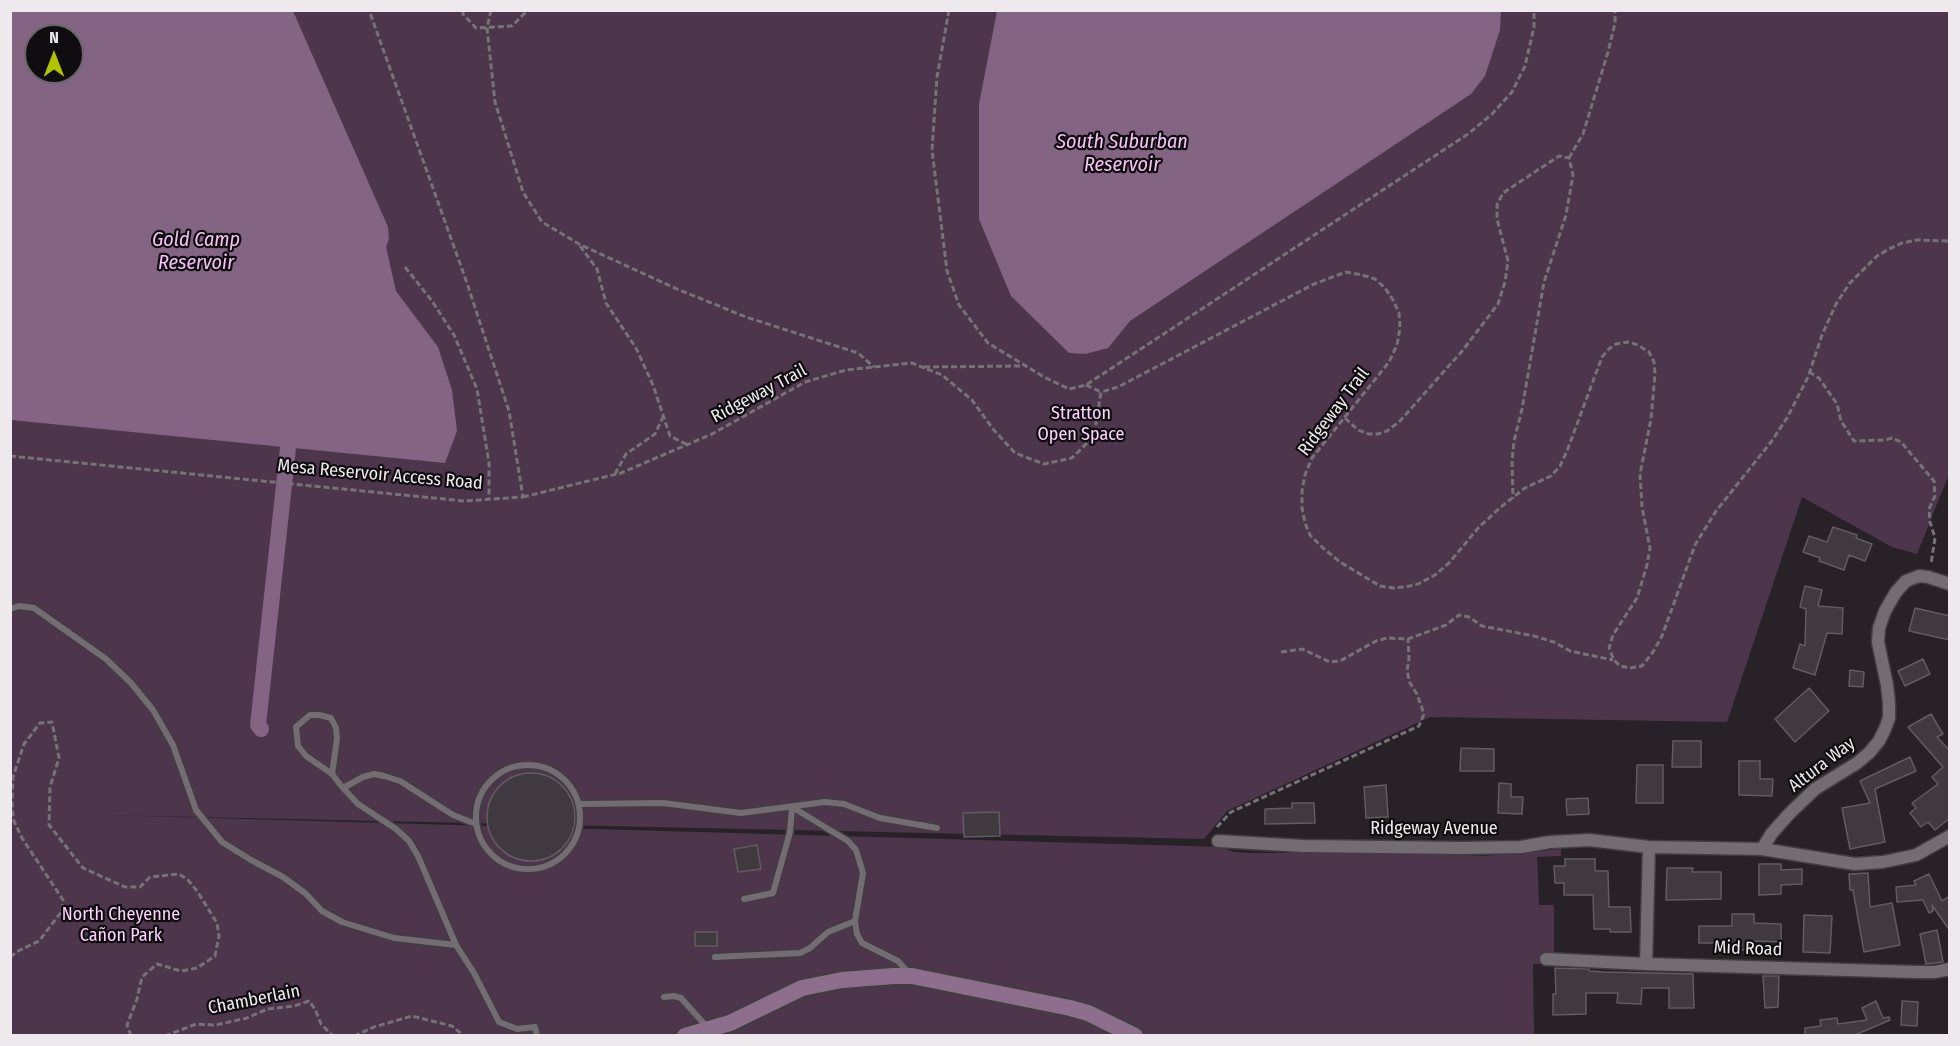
<!DOCTYPE html>
<meta charset="utf-8">
<style>
body{margin:0}
#map{position:relative;width:1960px;height:1046px;overflow:hidden;background:#282228;font-family:"Fira Sans Condensed",sans-serif}
canvas{display:block}
.frame{position:absolute;inset:0;border:12px solid #ede9ed;pointer-events:none}
.north{position:absolute;left:24px;top:24px;width:60px;height:60px;box-sizing:border-box;background:#0f0d0f;border:2px solid #686568;border-radius:50%;rotate:0deg;font-size:16px;font-weight:700;line-height:24px;text-align:center;color:#ede9ed}
.north::after{content:'';display:block;margin:auto;width:21px;height:27px;background:#b0c500;clip-path:polygon(50% 0,100% 100%,50% 72%,0 100%)}
</style>
<div id="map">
<canvas width="1960" height="1046"></canvas>
<div class="frame"></div>
<div class="north">N</div>
</div>
<script>
const c = document.querySelector('canvas').getContext('2d');
c.lineJoin = 'round';
function fill(path, color) { c.fillStyle = color; c.fill(path, 'evenodd'); }
const toPath = rows => new Path2D(rows.map(r => 'M' + r).join(''));
function strokePath(path, color, width, dash) { c.strokeStyle = color; c.lineWidth = width; c.lineCap = dash ? 'butt' : 'round'; c.setLineDash(dash || []); c.stroke(path); }
function write(font, color, halo, rows, align = 'center') {
  c.font = font + ' "Fira Sans Condensed",sans-serif'; c.lineWidth = 4.5; c.setLineDash([]); c.textBaseline = 'middle'; c.strokeStyle = halo; c.fillStyle = color; for (const [text, x, y, turn = 0] of rows) {
    c.save(); c.translate(x, y); c.rotate((+turn || 0) * Math.PI / 180); c.textAlign = isNaN(turn) ? turn : align; if (halo) c.strokeText(text, 0, 0); c.fillText(text, 0, 0); c.restore();
  }
}
const green = toPath([
 [11,11,1949,11,1949,474,1917,554,1892,547,1802,497,1727,722,1430,717,1227,811,1204,839,106,815,1221,847,1233,852,1250,853,1426,853,1484,856,1561,849,1561,856,1537,857,1539,905,1554,905,1554,964,1533,964,1534,1035,11,1035],
 [36,36,72,36,72,72,36,72]
]);
const water = toPath([
 [10,11,293,11,388,227,389,239,386,247,396,291,438,347,452,390,457,431,445,463,11,420],
 [36,36,72,36,72,72,36,72],
 [997,11,1501,10,1501,11,1500,30,1485,76,1471,94,1130,321,1108,348,1085,354,1069,353,1011,296,979,219,979,104]
]);
const canal = toPath([
 [261,729,258,725,288,448]
]);
const building = toPath([
 [1833,527,1857,535,1856,538,1872,544,1865,561,1849,555,1844,570,1819,561,1820,558,1803,552,1809,536,1827,542,1833,527],
 [1805,586,1822,590,1818,606,1843,608,1842,634,1827,633,1815,675,1793,668,1800,644,1805,646,1806,609,1800,607,1805,586],
 [1915,608,1950,616,1950,640,1909,631,1915,608],
 [1923,659,1930,674,1905,686,1898,671,1923,659],
 [1850,670,1864,672,1863,687,1849,686,1850,670],
 [1809,688,1829,711,1795,742,1775,719,1809,688],
 [1931,714,1943,734,1937,737,1950,751,1950,818,1935,830,1928,822,1921,827,1910,813,1916,808,1912,803,1938,784,1932,777,1943,767,1908,727,1931,714],
 [1673,741,1701,741,1701,767,1672,767,1673,741],
 [1461,748,1494,749,1494,771,1460,771,1461,748],
 [1910,757,1916,771,1875,789,1885,842,1850,849,1842,808,1870,803,1860,781,1910,757],
 [1739,761,1760,761,1760,779,1773,779,1772,796,1739,795,1739,761],
 [1637,765,1663,765,1663,803,1636,803,1637,765],
 '487 817a44 44 0 1 1 88 0a44 44 0 1 1-88 0Z',
 [1499,783,1511,784,1511,797,1523,797,1522,814,1498,813,1499,783],
 [1386,785,1388,817,1366,818,1364,787,1386,785],
 [1588,798,1589,814,1567,815,1566,799,1588,798],
 [1292,803,1314,803,1315,823,1265,824,1265,809,1292,808,1292,803],
 [999,812,1000,836,964,837,963,813,999,812],
 [757,845,761,869,738,872,734,849,757,845],
 [1565,859,1595,859,1595,871,1608,871,1609,907,1630,907,1631,932,1610,932,1610,929,1594,929,1593,895,1564,895,1564,883,1555,883,1554,866,1565,866,1565,859],
 [1759,864,1781,864,1781,870,1802,869,1802,884,1781,885,1781,894,1759,895,1759,864],
 [1667,868,1693,868,1692,872,1721,872,1721,899,1666,900,1667,868],
 [1868,873,1870,907,1892,903,1900,945,1864,952,1853,890,1850,890,1849,874,1868,873],
 [1929,874,1942,901,1950,896,1950,931,1932,905,1933,911,1929,913,1923,900,1897,902,1896,887,1916,885,1914,881,1929,874],
 [1732,914,1754,914,1754,923,1781,924,1781,942,1754,941,1754,950,1732,950,1732,943,1699,943,1699,926,1732,926,1732,914],
 [1804,915,1832,916,1830,953,1803,952,1804,915],
 [1937,930,1943,962,1926,964,1920,934,1937,930],
 [695,932,717,932,717,946,695,946,695,932],
 [1555,968,1589,969,1589,971,1604,972,1693,974,1694,1008,1669,1008,1669,988,1642,988,1641,1004,1617,1003,1618,993,1586,993,1586,1014,1553,1015,1553,994,1556,994,1555,968],
 [1763,976,1779,976,1778,1007,1765,1008,1763,976],
 [1876,1001,1883,1018,1889,1017,1890,1020,1855,1035,1805,1035,1805,1028,1821,1026,1820,1020,1837,1018,1838,1024,1867,1020,1862,1008,1876,1001],
 [1902,1001,1918,1002,1917,1026,1901,1025,1902,1001]
]);
const path = toPath([
 [463,10,463,14,476,28,512,26,528,10],
 [491,10,487,28,495,102,523,192,542,222,579,244,677,289,746,317,858,353,874,367],
 [949,10,937,77,932,150,947,271,959,305,988,343,1044,377,1069,389,1086,385,1468,134,1492,114,1512,92,1525,66,1534,27,1534,10],
 [1569,158,1583,134,1608,52,1615,23,1615,10],
 [580,246,597,269,606,303,636,348,653,385,670,436,688,445],
 [405,267,432,301,454,335,477,389,489,463,489,500],
 [924,367,1023,366],
 [1809,372,1819,378,1837,404,1841,421,1854,441,1885,440,1892,438,1901,442,1934,481,1935,496,1929,509,1930,522,1935,538,1931,564],
 [1086,385,1101,392],
 [1345,418,1358,430,1369,434,1378,434,1387,431,1400,421,1463,350,1498,304,1505,282,1508,261,1497,219,1497,205,1503,193,1559,156,1569,158,1573,175,1566,215,1544,282,1522,409,1514,441,1512,461,1513,498],
 [10,456,464,501,523,497,509,411,467,283,369,10],
 [615,474,626,454,655,434,663,417],
 [523,497,621,473,712,434,805,382,846,370,912,363,942,375,972,400,993,429,1015,453,1044,464,1072,458,1094,436,1101,392,1118,387,1314,284,1346,272,1362,275,1375,279,1385,288,1393,300,1399,313,1400,328,1397,345,1389,362,1312,458,1305,475,1302,491,1302,508,1305,523,1310,535,1323,548,1340,562,1380,586,1393,588,1405,587,1418,584,1435,575,1449,563,1479,527,1502,506,1525,488,1551,476,1560,466,1567,451,1602,357,1609,349,1616,344,1628,342,1638,345,1649,352,1654,362,1655,374,1651,419,1640,474,1642,507,1650,548,1647,565,1637,598,1613,635,1609,648,1614,660,1620,666,1630,668,1642,666,1653,652,1662,636,1695,545,1716,511,1771,442,1787,418,1808,377,1822,335,1836,304,1849,284,1877,256,1889,249,1902,243,1917,240,1950,241],
 [1281,652,1302,649,1330,662,1340,661,1376,641,1387,638,1408,639,1446,625,1459,615,1469,617,1482,626,1534,636,1554,642,1570,651,1613,660],
 [1217,827,1231,812,1419,726,1424,714,1417,694,1410,683,1407,671,1409,658,1408,639],
 [10,957,20,950,39,941,62,911,63,900,22,838,13,819,12,801,13,777,24,744,40,723,52,722,59,758,50,787,49,825,83,868,125,887,140,887,150,877,179,874,188,880,197,891,217,923,219,936,215,956,197,968,181,971,157,964,142,977,137,999,127,1025,131,1036],
 [165,1036,196,1024,216,1025,247,1018,267,1009,294,1006,309,1001,315,1009,321,1024,333,1036],
 [354,1036,374,1027,412,1016,452,1026,464,1036]
]);
const lane = toPath([
 [10,609,19,606,34,608,106,659,131,683,153,710,173,745,196,810,222,842,251,860,283,877,305,893,322,911,342,922,394,938,456,945],
 '476 817a52 52 0 1 1 104 0a52 52 0 1 1-104 0Z',
 [332,774,306,756,298,746,296,727,310,715,319,715,331,718,336,728,337,739,332,774,343,788],
 [579,804,663,803,741,813,825,802,844,804,880,818,937,828],
 [476,824,453,815,400,781,384,776,374,774,363,777,343,788,358,804,396,829,409,841,418,856,456,945,474,973,499,1022,517,1029,535,1027,537,1036],
 [744,899,773,893,790,832,792,807,848,841,856,850,863,873,855,921,857,934,862,943,898,961,908,972],
 [715,957,800,953,810,948,828,932,855,921],
 [664,997,674,996,681,998,707,1027]
]);
const street = toPath([
 [1218,841,1303,846,1462,848,1521,847,1550,842,1589,840,1649,847,1762,849,1855,864,1883,862,1916,855,1950,836],
 [1762,849,1772,833,1789,814,1815,789,1857,763,1869,753,1879,741,1885,729,1889,718,1889,703,1887,685,1878,642,1879,628,1885,611,1896,592,1906,581,1919,576,1928,577,1950,584],
 [1546,959,1646,964,1916,972,1935,972,1950,969],
 [1646,964,1649,847]
]);
const secondary = toPath([
 [685,1036,730,1023,802,988,842,980,894,976,912,976,1070,1008,1088,1013,1135,1036]
]);
const streetNames = [
 ["Ridgeway Trail",759,394,-28],
 ["Ridgeway Trail",1334,412,-53],
 ["Mesa Reservoir Access Road",380,475,5],
 ["Altura Way",1822,765,-37],
 ["Ridgeway Avenue",1434,829],
 ["Mid Road",1748,949,2],
 ["Chamberlain",254,1000,-11]
];
const parkNames = [
 ["Stratton",1081,414],
 ["Open Space",1081,435],
 ["North Cheyenne",121,915],
 ["Cañon Park",121,936]
];
const waterNames = [
 ["South Suburban",1122,142],
 ["Reservoir",1122,165],
 ["Gold Camp",196,240],
 ["Reservoir",196,263]
];
fill(green, '#4d364c');
fill(water, '#836482');
strokePath(canal, '#836482', 16);
fill(building, '#40393f');
strokePath(building, '#625b62', 1.5);
strokePath(lane, '#413d41', 9);
strokePath(street, '#413d41', 15);
strokePath(secondary, '#413d41', 20);
strokePath(path, '#777277', 3, [6, 3]);
strokePath(lane, '#736d73', 6);
strokePath(street, '#736d73', 12);
strokePath(secondary, '#8d6e8d', 16);
write('18px', '#ede9ed', '#0f0d0f', streetNames);
write('18px', '#fdd3fc', '#0f0d0f', parkNames);
write('italic 20px', '#f6c2f5', '#0f0d0f', waterNames);
</script>
